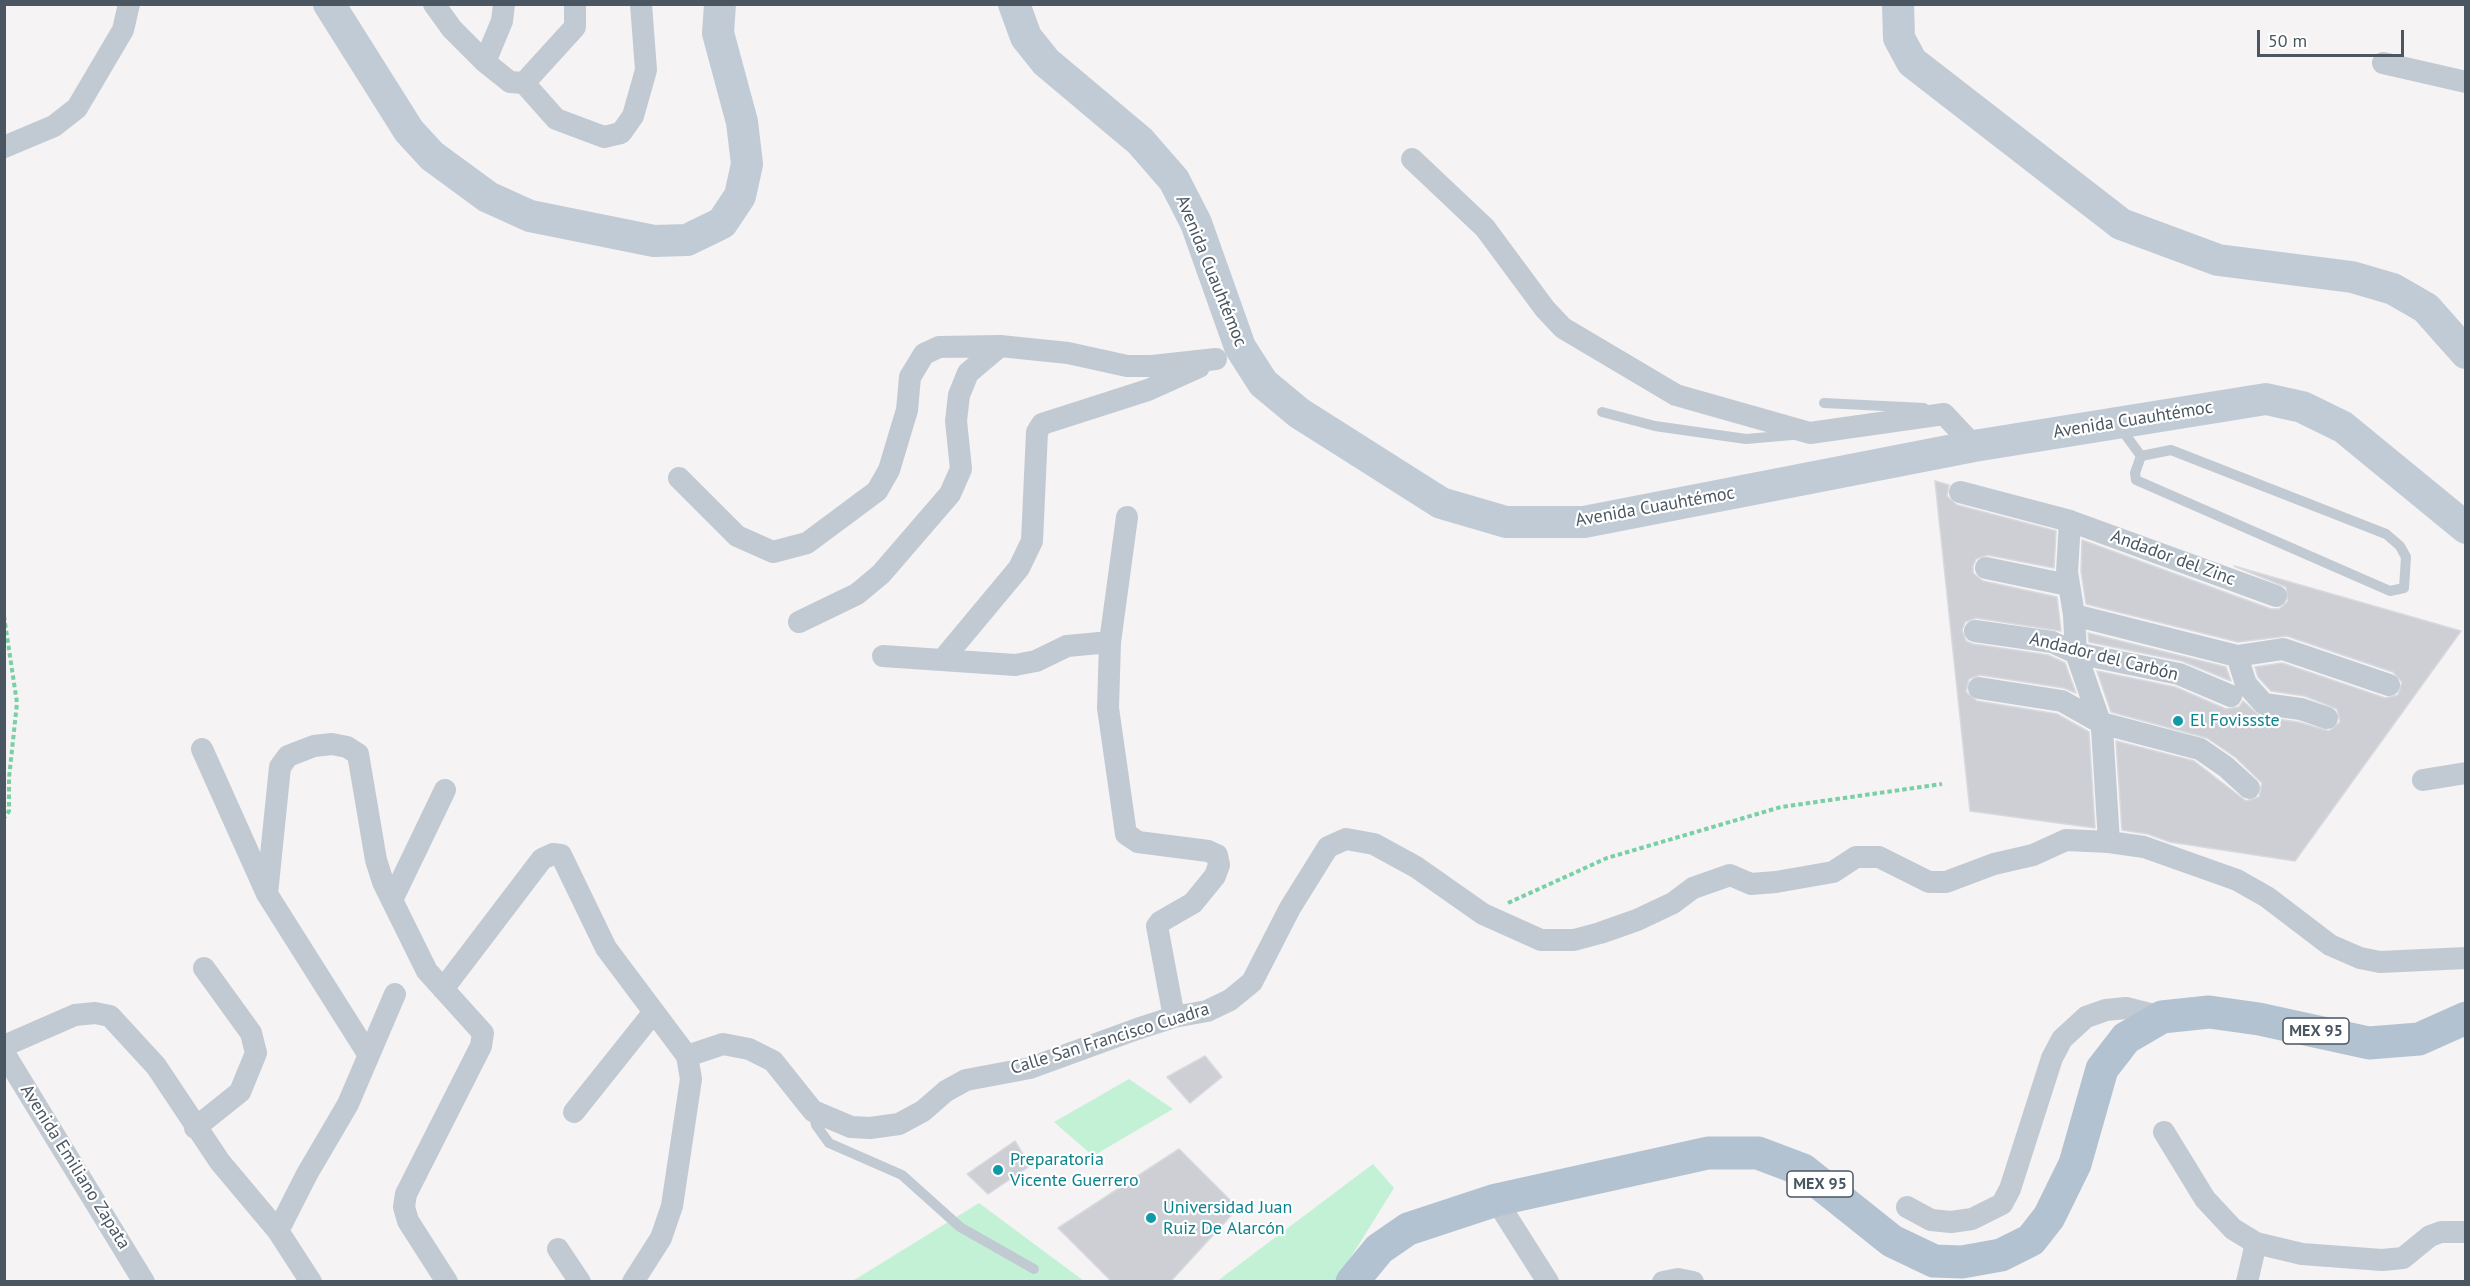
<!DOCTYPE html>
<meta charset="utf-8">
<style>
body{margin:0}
#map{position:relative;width:2470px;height:1286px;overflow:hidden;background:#f5f3f3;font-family:"PT Sans",sans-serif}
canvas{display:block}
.frame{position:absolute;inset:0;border:6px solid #4a5661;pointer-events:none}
.scale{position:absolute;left:2257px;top:30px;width:147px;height:27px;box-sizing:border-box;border:3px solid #4a5661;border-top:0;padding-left:8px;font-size:18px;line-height:21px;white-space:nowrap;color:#4a5661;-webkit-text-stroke:4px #fff;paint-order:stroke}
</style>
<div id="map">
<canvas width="2470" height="1286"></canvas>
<div class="frame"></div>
<div class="scale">50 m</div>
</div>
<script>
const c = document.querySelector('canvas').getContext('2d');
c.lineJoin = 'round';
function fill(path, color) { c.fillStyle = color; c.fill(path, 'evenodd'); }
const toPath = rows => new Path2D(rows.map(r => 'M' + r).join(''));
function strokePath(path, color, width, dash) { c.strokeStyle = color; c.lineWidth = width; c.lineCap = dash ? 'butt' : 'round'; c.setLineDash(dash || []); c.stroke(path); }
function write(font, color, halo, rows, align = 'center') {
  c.font = font + ' "PT Sans",sans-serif'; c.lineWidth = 4.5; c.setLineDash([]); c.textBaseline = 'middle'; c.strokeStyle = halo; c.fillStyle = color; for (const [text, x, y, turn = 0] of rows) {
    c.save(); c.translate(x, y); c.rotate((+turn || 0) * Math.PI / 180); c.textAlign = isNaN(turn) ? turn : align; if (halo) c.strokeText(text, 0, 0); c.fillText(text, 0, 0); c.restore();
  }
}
const green = toPath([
 [1129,1079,1173,1109,1093,1156,1054,1122],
 [1373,1164,1394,1188,1336,1281,1216,1282],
 [979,1203,1084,1281,851,1282]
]);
const building = toPath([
 [1935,481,1949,485,1947,496,1957,505,2056,531,2054,568,1988,555,1976,559,1973,566,1973,573,1983,581,2057,597,2061,631,1976,618,1965,622,1962,630,1966,641,1973,644,2048,655,2065,663,2076,693,2064,688,1980,675,1969,679,1966,692,1977,701,2057,714,2089,732,2095,828,1970,811,1935,481],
 [2082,540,2271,609,2279,609,2288,601,2286,587,2234,566,2461,631,2295,861,2170,842,2148,834,2122,830,2116,741,2194,761,2246,801,2259,797,2262,783,2235,757,2207,738,2111,712,2097,671,2175,687,2226,709,2239,707,2243,701,2261,717,2298,722,2329,731,2340,722,2337,709,2305,696,2271,691,2258,677,2255,667,2282,663,2385,698,2398,695,2402,682,2393,672,2287,636,2238,642,2086,604,2081,571,2082,540],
 [2088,633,2226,667,2231,681,2182,661,2089,642,2088,633],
 [1205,1056,1222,1077,1190,1103,1167,1077,1205,1056],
 [1015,1141,1030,1166,988,1194,967,1174,1015,1141],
 [1179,1149,1238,1208,1171,1281,1111,1281,1058,1228,1179,1149]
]);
const path = toPath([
 [4,616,17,703,9,778,9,811,4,818],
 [1508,903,1607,858,1781,807,1942,784]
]);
const lane = toPath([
 [1824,403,1924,408],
 [1602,412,1655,426,1746,439,1792,435],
 [2119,426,2141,456],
 [2171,450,2386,534,2400,546,2406,557,2404,588,2390,591,2136,480,2135,473,2141,456,2171,450],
 [813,1111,816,1125,829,1143,902,1175,960,1227,1034,1269]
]);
const street = toPath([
 [434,4,452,29,485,62,510,82,524,83],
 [485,62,502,21,504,4],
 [2383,63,2466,82],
 [524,83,556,119,604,137,621,133,633,116,646,70,641,4],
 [524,83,575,27,575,4],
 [4,147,54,126,77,108,123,30,129,4],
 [1412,159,1485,228,1545,309,1563,328,1676,395,1810,433,1944,414,1974,446],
 [679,478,737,536,773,552,807,543,877,491,889,470,907,410,910,377,924,354,939,347,1000,346,1068,353,1127,366,1152,366,1216,359],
 [1960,492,2070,521,2276,596],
 [1127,517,1110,642,1108,708,1126,834,1138,842,1208,851,1217,855,1219,865,1215,876,1193,903,1160,922,1157,926,1174,1017],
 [2070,521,2067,572,2074,615,2076,653,2102,728,2109,842],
 [1986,568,2068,585],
 [2074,615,2237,656,2283,649,2389,685],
 [799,622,857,594,881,574,950,494,961,469,956,421,959,395,968,373,1000,346],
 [1975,631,2052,642,2076,653,2179,674,2231,696],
 [883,656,1015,665,1036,661,1067,646,1110,642],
 [2237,656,2246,684,2264,704,2301,709,2327,718],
 [944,658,1019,568,1032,541,1037,432,1042,424,1148,390,1199,367],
 [1979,688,2062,701,2101,723,2200,749,2226,767,2249,788],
 [202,749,267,894,368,1054],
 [2423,780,2466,773],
 [267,894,280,767,288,756,314,746,332,744,347,747,358,754,376,860,383,882,427,971,483,1033,481,1046,406,1194,404,1207,408,1221,447,1282],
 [393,898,445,790],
 [443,989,542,859,553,854,561,855,606,948,687,1056],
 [4,1046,75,1015,95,1013,110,1016,156,1066,220,1162,278,1231,311,1282],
 [4,1053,144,1282],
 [574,1112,653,1013],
 [195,1128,240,1092,256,1053,251,1033,204,968],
 [2164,1132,2205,1199,2233,1229,2256,1243,2302,1254,2382,1260,2403,1258,2430,1236,2441,1232,2466,1232],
 [1496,1200,1548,1282],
 [1907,1207,1931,1220,1951,1222,1972,1219,2002,1204,2010,1189,2052,1058,2062,1039,2086,1017,2106,1010,2126,1008,2162,1017],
 [278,1231,307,1174,348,1104,395,994],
 [558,1249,580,1282],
 [633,1282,661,1238,672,1206,691,1079,687,1056,723,1044,749,1049,773,1061,813,1111,851,1127,870,1128,899,1124,923,1111,946,1091,966,1080,1030,1068,1137,1029,1174,1017,1207,1011,1230,1000,1252,982,1290,908,1328,847,1346,839,1374,844,1416,867,1483,914,1541,940,1574,940,1600,933,1637,920,1673,903,1693,888,1730,875,1751,884,1776,882,1833,872,1856,857,1879,857,1929,882,1946,882,1994,864,2033,855,2066,840,2109,842,2144,847,2237,880,2267,897,2330,945,2360,958,2380,962,2466,958],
 [1663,1282,1678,1279,1693,1282],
 [2247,1282,2256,1243]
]);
const secondary = toPath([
 [329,4,409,131,432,156,488,197,530,216,654,241,687,240,722,223,740,196,747,164,742,122,718,33,720,4],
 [1014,4,1026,37,1046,62,1140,141,1174,180,1196,223,1240,347,1263,383,1299,413,1441,503,1506,522,1584,522,1974,446,2266,399,2302,407,2343,427,2466,528],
 [1898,4,1899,38,1912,62,2121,224,2218,260,2352,277,2393,289,2426,308,2466,353]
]);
const primary = toPath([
 [1352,1282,1379,1249,1408,1229,1496,1200,1708,1153,1758,1153,1803,1170,1892,1241,1934,1261,1962,1262,2001,1255,2031,1240,2049,1217,2075,1164,2102,1069,2126,1038,2162,1017,2209,1012,2259,1019,2369,1043,2419,1039,2466,1018]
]);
const markers = [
 [2178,721,6,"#0f9aa8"],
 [998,1170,6,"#0f9aa8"],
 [1151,1218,6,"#0f9aa8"]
];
const shields = [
 [2316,1031,66],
 [1820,1184,66]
];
const shieldNames = [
 ["MEX 95",2316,1031],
 ["MEX 95",1820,1184]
];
const streetNames = [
 ["Avenida Cuauhtémoc",1211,271,68],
 ["Avenida Cuauhtémoc",2133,420,-9],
 ["Avenida Cuauhtémoc",1655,507,-10],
 ["Andador del Zinc",2173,558,20],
 ["Andador del Carbón",2104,657,14],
 ["Calle San Francisco Cuadra",1110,1039,-17],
 ["Avenida Emiliano Zapata",75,1167,58]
];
const cultureNames = [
 ["El Fovissste",2190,721],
 ["Preparatoria",1010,1160],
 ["Vicente Guerrero",1010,1181],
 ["Universidad Juan",1163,1208],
 ["Ruiz De Alarcón",1163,1229]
];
fill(green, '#c3f1d5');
fill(building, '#cdcfd5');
strokePath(building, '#d7d9de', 1.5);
strokePath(path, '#7ad0a6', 4, [4.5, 3]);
strokePath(lane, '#c1cad2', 10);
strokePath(street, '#c1cad2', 22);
strokePath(secondary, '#c1cbd6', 32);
strokePath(primary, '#b3c2d1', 33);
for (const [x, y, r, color] of markers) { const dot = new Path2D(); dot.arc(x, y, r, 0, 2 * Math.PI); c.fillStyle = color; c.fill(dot); strokePath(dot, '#fff', 2); }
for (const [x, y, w] of shields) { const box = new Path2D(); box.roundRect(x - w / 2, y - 13, w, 26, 4.5); c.fillStyle = '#fff'; c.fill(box); strokePath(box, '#4a5661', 1.5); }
write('bold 16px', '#4a5661', null, shieldNames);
write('18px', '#4a5661', '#fff', streetNames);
write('18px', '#0d838f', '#fff', cultureNames, 'left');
</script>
